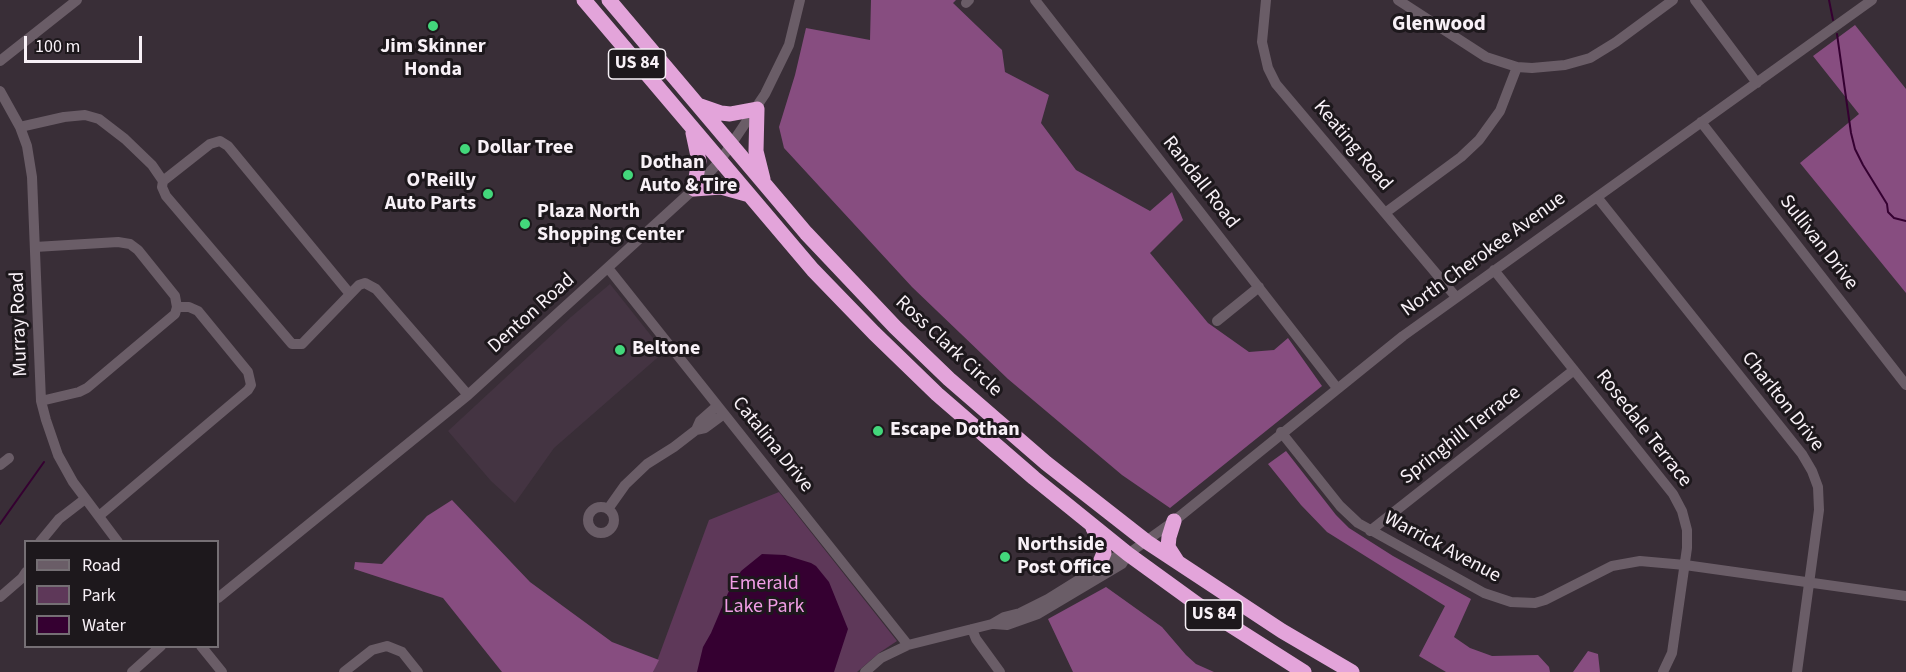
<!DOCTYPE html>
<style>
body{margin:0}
#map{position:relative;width:1906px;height:672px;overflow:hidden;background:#392e37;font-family:"Source Sans 3",sans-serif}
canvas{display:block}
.legend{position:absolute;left:24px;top:540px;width:195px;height:108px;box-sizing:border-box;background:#1d181c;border:2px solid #756f74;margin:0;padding:8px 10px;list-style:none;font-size:18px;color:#f8f1f7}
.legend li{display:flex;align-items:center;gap:12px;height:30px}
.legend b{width:30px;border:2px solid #756f74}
.scale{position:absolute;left:24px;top:36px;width:118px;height:27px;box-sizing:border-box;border:3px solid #f8f1f7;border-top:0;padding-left:8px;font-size:18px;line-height:21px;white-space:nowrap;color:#f8f1f7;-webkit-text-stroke:4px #1d181c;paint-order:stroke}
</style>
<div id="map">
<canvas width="1906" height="672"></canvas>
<ul class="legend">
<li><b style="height:8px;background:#6a5d67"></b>Road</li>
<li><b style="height:16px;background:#5e3859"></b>Park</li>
<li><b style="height:16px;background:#350031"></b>Water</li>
</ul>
<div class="scale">100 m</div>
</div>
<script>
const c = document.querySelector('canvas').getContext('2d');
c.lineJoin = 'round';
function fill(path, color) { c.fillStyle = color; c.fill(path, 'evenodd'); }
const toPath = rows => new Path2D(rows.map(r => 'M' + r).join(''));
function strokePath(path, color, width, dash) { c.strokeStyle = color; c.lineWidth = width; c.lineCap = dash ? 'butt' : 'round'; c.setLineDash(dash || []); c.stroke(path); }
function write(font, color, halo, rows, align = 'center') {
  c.font = font + ' "Source Sans 3",sans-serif'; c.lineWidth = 6; c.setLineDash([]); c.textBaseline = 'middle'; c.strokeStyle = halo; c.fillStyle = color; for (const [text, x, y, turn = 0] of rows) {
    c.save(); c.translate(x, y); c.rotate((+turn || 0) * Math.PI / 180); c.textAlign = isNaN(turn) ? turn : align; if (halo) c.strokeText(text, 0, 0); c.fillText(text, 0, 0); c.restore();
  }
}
const built = toPath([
 [610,284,664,352,554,448,515,503,491,481,448,431,571,317]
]);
const green = toPath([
 [779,492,897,641,879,653,857,672,653,672,709,520]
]);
const forest = toPath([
 [871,0,956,0,953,3,1002,50,1005,72,1049,95,1041,123,1076,170,1150,211,1172,192,1183,220,1150,253,1208,323,1249,352,1274,350,1288,338,1322,386,1170,508,1122,475,1008,379,912,287,784,148,779,127,795,75,806,28,870,40],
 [1855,25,1906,89,1906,293,1800,163,1859,114,1813,56],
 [1286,451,1336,515,1349,528,1393,556,1471,599,1454,637,1470,648,1492,656,1538,655,1549,667,1550,672,1446,672,1419,656,1445,606,1327,532,1301,505,1268,464],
 [452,500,530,582,612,642,659,660,653,672,502,672,443,598,354,569,355,562,382,564,427,516],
 [1106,587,1162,627,1186,655,1196,664,1214,672,1073,672,1048,619],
 [1588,651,1598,654,1600,672,1573,672]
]);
const water = toPath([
 [762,554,785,555,811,563,816,566,829,582,848,629,834,672,697,672,703,647,711,633,728,593,741,571]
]);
const stream = toPath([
 [1829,0,1833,20],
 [1837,34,1851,133,1855,149,1863,165,1887,204,1888,212,1894,218,1906,221],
 [0,524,44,462]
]);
const minor = toPath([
 [1035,0,1337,388],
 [1266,0,1262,42,1268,68,1276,84,1456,297],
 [1398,0,1486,57,1517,67,1532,68,1565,65,1590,58,1616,42,1673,0],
 [1695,0,1757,83],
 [966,3,969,0],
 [0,61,77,0],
 [0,91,20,127,27,146,32,177,41,401,46,420,58,455,73,482,118,542],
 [1701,122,1906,385],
 [20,127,64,117,85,115,99,119,125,139,152,165,163,181],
 [1597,197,1802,454,1812,471,1818,487,1819,510,1797,672],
 [1385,213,1461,157,1479,140,1500,111,1517,67],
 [35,247,118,242,130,244,138,250,175,296,177,307,175,314,87,388,79,392,41,401],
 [608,268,908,645],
 [1494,270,1673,494,1682,511,1687,530,1687,548,1672,653,1663,672],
 [350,294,228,146,220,141,210,144,163,181,162,187,166,196,292,344,302,344,359,285,365,283,376,289,468,395],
 [1217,321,1259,287],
 [696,430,700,421,717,406],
 [1281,432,1340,506,1358,523,1484,593,1511,602,1535,603,1545,600,1612,566,1640,561,1685,565,1906,596],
 [0,465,9,458],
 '588 520a13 13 0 1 1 26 0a13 13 0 1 1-26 0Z',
 [608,509,625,485,647,464,674,447,696,430,705,428,724,414],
 [99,516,248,390,251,385,248,372,198,311,189,307,177,307],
 [1370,531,1574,370],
 [40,542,59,519,85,499],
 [0,597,22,578,26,572],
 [218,598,468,395,694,189,720,161,765,94,789,45,800,0],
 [994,624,1007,625,1038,614,1122,564,1128,554],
 [972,629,976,639,1000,672],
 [201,646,222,672],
 [132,672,161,646],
 [344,672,372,650,387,646,402,652,418,672],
 [865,672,881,658,908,645,992,624,1004,617,1020,613,1048,599,1117,556,1128,554,1174,521,1403,336,1872,0]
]);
const highway = toPath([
 [584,0,813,270,874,333,937,394,1034,478,1128,554,1197,604,1304,672],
 [609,0,806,233,895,327,949,379,1046,463,1147,542,1282,631,1352,672],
 [698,105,721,113,730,114,757,109,756,151,763,179],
 [693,133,699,161,694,189,721,187,746,194],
 [1174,521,1169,537,1168,547,1177,561],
 [1093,528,1101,542,1104,553,1098,567]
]);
const markers = [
 [433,26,6,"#43d77b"],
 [465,149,6,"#43d77b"],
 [628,175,6,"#43d77b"],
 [488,194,6,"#43d77b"],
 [525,224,6,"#43d77b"],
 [620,350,6,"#43d77b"],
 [878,431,6,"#43d77b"],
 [1005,557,6,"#43d77b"]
];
const shields = [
 [637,64,57],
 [1214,615,57]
];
const shieldNames = [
 ["US 84",637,64],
 ["US 84",1214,615]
];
const poiNames = [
 ["Jim Skinner",433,48,"center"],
 ["Honda",433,71,"center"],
 ["Dollar Tree",477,149],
 ["Dothan",640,164],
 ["Auto & Tire",640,187],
 ["O'Reilly",476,182,"right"],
 ["Auto Parts",476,205,"right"],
 ["Plaza North",537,213],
 ["Shopping Center",537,236],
 ["Beltone",632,350],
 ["Escape Dothan",890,431],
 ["Northside",1017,546],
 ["Post Office",1017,569]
];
const streetNames = [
 ["Keating Road",1352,146,50],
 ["Randall Road",1200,183,52],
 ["Sullivan Drive",1818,243,52],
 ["North Cherokee Avenue",1484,255,-36],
 ["Denton Road",532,314,-42],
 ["Murray Road",20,324,-92],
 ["Ross Clark Circle",948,347,43],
 ["Charlton Drive",1782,402,52],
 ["Rosedale Terrace",1643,429,52],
 ["Springhill Terrace",1461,436,-38],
 ["Catalina Drive",772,445,51],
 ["Warrick Avenue",1442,548,28]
];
const parkNames = [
 ["Emerald",764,585],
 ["Lake Park",764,608]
];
const neighbourhoodNames = [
 ["Glenwood",1439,25]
];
fill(built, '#443442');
fill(green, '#5e3859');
fill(forest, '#874d80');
fill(water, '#350031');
strokePath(stream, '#350031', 2);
strokePath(minor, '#6a5d67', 10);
strokePath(highway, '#e3a4da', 15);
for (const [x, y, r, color] of markers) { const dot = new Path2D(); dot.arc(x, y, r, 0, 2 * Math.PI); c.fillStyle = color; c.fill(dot); strokePath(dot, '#1d181c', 2); }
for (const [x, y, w] of shields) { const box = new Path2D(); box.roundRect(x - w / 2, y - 15, w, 30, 4.5); c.fillStyle = '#1d181c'; c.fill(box); strokePath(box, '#f8f1f7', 1.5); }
write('bold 18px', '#f8f1f7', null, shieldNames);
write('bold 20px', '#f8f1f7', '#1d181c', poiNames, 'left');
write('20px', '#f8f1f7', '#1d181c', streetNames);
write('20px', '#f09de5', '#1d181c', parkNames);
write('bold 21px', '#f8f1f7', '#1d181c', neighbourhoodNames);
</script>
